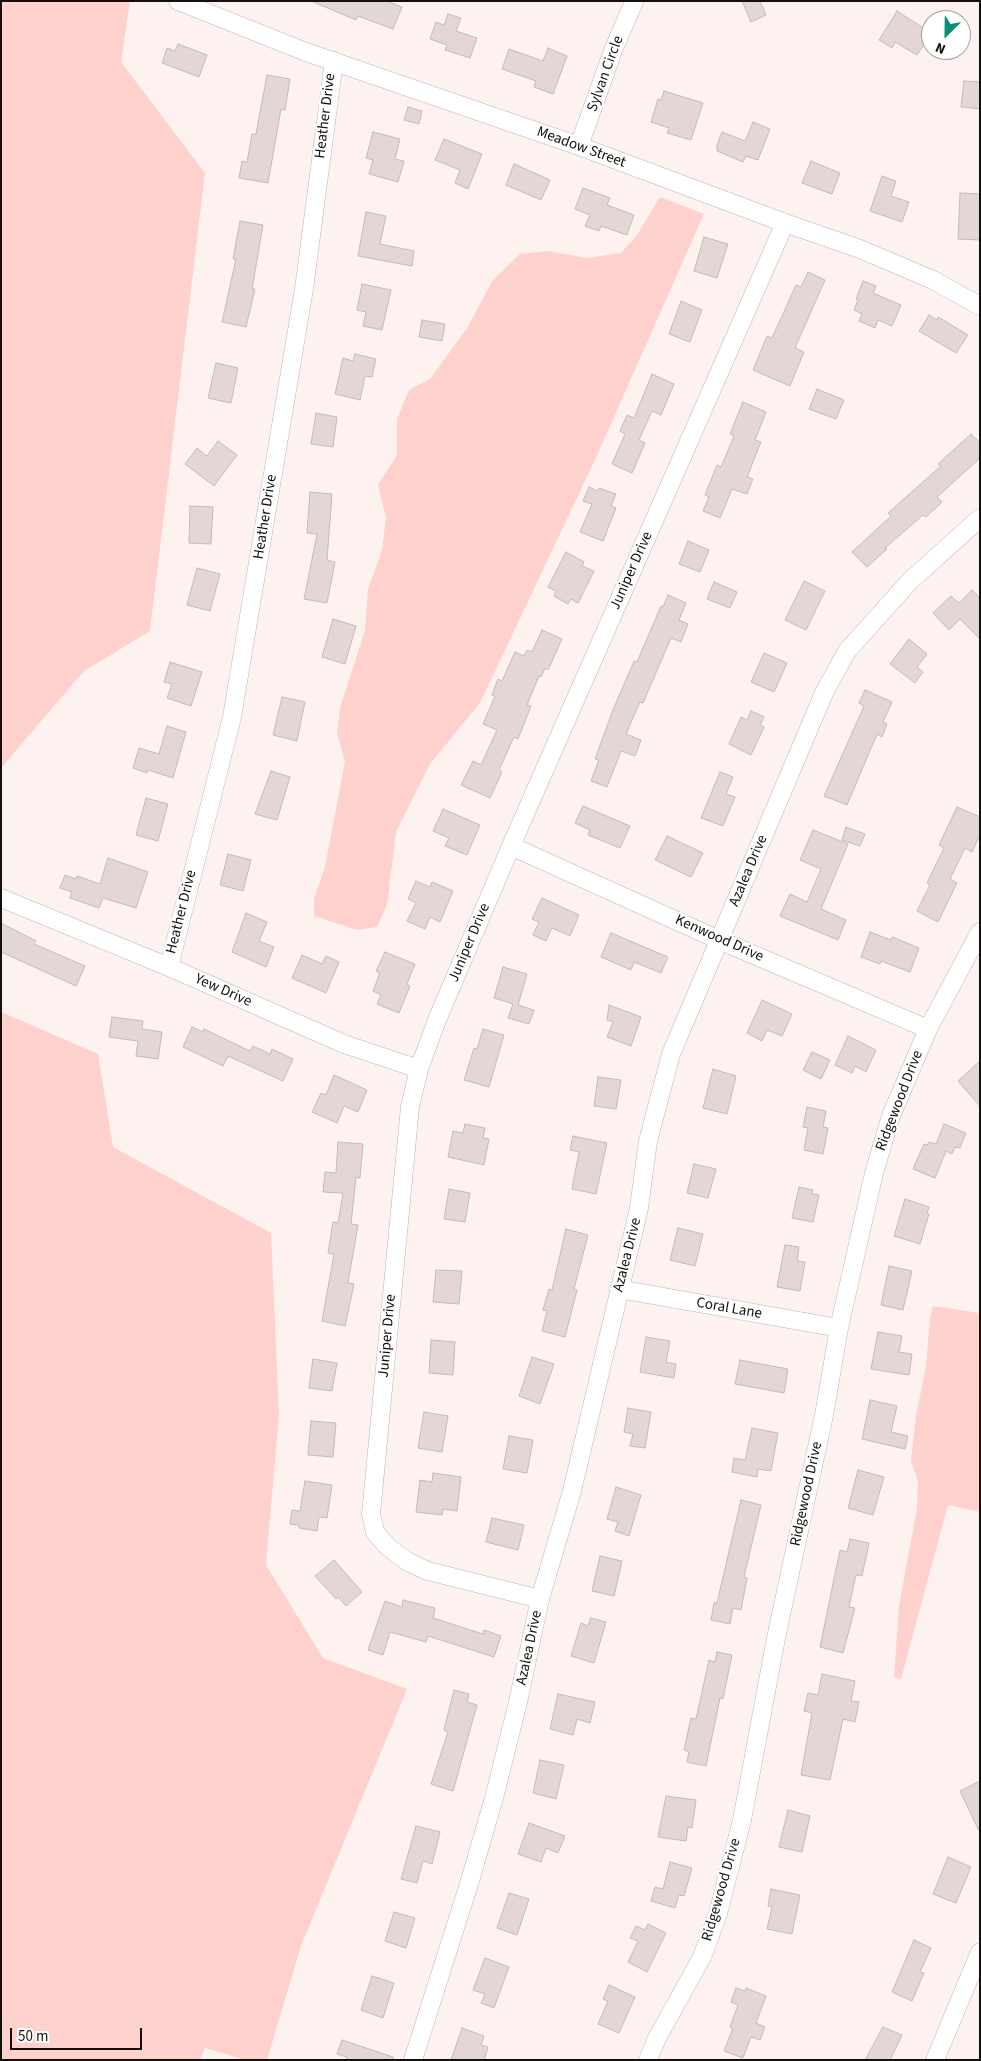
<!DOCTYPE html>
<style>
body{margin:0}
#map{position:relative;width:981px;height:2061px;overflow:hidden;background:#fdf2f0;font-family:"Source Sans 3",sans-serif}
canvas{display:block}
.frame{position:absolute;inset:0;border:2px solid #130f0f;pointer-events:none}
.north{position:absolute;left:921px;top:10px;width:50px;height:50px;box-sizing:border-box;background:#fff;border:1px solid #a19f9f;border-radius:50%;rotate:203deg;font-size:14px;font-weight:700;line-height:20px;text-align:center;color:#130f0f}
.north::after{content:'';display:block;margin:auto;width:18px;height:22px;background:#099078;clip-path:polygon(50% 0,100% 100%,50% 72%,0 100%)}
.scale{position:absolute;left:10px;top:2028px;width:132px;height:22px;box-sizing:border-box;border:2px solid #130f0f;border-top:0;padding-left:6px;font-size:15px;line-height:18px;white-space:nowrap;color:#130f0f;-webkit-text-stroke:4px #fff;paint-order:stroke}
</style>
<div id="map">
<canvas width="981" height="2061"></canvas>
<div class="frame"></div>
<div class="north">N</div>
<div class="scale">50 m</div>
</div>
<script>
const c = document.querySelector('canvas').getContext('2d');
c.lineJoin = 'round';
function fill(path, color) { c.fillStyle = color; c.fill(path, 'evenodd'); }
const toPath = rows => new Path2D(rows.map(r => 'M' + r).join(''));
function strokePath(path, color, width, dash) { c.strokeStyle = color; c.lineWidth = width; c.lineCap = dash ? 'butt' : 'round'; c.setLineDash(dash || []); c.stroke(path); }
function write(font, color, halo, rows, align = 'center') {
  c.font = font + ' "Source Sans 3",sans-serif'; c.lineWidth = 4.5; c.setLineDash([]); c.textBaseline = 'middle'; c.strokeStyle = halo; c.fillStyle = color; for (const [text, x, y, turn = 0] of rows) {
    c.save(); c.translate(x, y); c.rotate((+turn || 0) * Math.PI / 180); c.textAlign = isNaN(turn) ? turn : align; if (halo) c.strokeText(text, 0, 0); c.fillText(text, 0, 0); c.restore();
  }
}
const green = toPath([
 [1,1,130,1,121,62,205,173,150,631,84,671,1,768],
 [660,197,704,214,594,462,480,703,430,764,396,832,387,905,377,927,357,930,314,916,314,899,325,867,345,762,337,733,340,708,365,630,368,589,382,551,386,518,378,485,397,455,397,419,409,390,430,379,467,328,493,280,520,254,548,251,587,258,621,253,637,235],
 [1,1012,98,1054,113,1147,271,1233,279,1414,266,1565,323,1658,407,1689,301,1946,267,2060,245,2060,205,2048,200,2060,1,2060],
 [933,1306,980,1313,980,1512,948,1505,901,1679,894,1677,899,1606,917,1508,918,1481,911,1461,916,1416,926,1366,930,1318]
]);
const building = toPath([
 [311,1,387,1,402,7,393,29,358,16,356,20,311,1],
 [742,1,760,1,766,15,751,22,742,1],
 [897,11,931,33,917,55,895,42,892,48,879,40,897,11],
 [448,14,461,18,456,31,477,38,470,58,445,50,447,45,430,39,436,22,444,25,448,14],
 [178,44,207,55,199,77,162,63,167,48,175,51,178,44],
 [548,48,567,56,553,94,534,87,536,81,502,69,509,49,543,61,548,48],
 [267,75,290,79,285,110,281,109,268,183,239,178,242,161,247,162,252,134,256,134,267,75],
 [964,81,980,82,980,109,961,107,964,81],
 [664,91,703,103,691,140,667,133,669,128,651,122,658,99,661,100,664,91],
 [408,107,422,111,419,124,404,120,408,107],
 [753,122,770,129,758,160,746,156,743,162,717,151,717,145,722,132,745,141,753,122],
 [373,132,400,139,395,159,404,161,398,182,369,174,373,160,366,158,373,132],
 [444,139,482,154,468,189,455,183,460,170,435,160,444,139],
 [811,161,840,173,832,194,802,183,811,161],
 [514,164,550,180,541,200,506,185,514,164],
 [882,176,896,181,891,196,909,202,902,222,870,211,882,176],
 [583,188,610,198,607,205,634,215,627,235,601,226,599,231,585,226,590,215,575,209,583,188],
 [960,193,980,194,980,240,958,239,960,193],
 [366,212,386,216,380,244,414,251,412,266,358,256,366,212],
 [240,221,263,225,252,289,255,289,246,327,222,322,236,259,233,259,240,221],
 [704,237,728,244,717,278,694,271,704,237],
 [808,272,825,280,795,348,804,352,790,386,753,370,767,336,772,338,796,285,801,287,808,272],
 [863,281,876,286,873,293,901,305,892,326,878,320,875,328,859,321,862,314,854,310,858,300,856,299,863,281],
 [362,284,391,290,382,330,363,326,366,312,357,310,362,284],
 [681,301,702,310,690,342,669,334,681,301],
 [929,315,937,320,938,317,968,335,956,353,919,331,929,315],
 [422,320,445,324,442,341,419,337,422,320],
 [355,354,376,359,372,377,365,376,360,400,335,394,343,358,353,361,355,354],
 [216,363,238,368,231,403,208,398,216,363],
 [652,374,674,384,661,415,652,411,639,440,645,443,632,473,612,464,625,434,620,431,627,415,634,418,652,374],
 [817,389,844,400,836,419,809,409,817,389],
 [743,402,766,412,755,440,761,442,747,477,753,479,747,494,732,489,720,518,703,511,709,497,705,495,717,465,721,467,734,436,730,434,743,402],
 [316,413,337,417,333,447,311,444,316,413],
 [971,434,980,443,980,458,937,497,942,502,926,517,923,515,885,548,887,549,867,567,852,552,891,516,888,513,941,466,938,464,971,434],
 [218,441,237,455,214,486,185,464,197,448,207,456,218,441],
 [589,487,598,491,599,488,616,494,611,506,616,508,603,541,580,532,592,504,583,501,589,487],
 [310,492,332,494,327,560,335,562,327,603,304,599,317,534,307,533,310,492],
 [190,506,213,507,211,544,189,543,190,506],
 [688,541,709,550,700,572,679,564,688,541],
 [566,552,584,562,582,566,594,571,578,603,571,599,568,604,554,596,556,591,548,587,566,552],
 [197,568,220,574,210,611,187,605,197,568],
 [804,581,825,591,806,630,785,620,804,581],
 [714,582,737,592,730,608,707,599,714,582],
 [972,590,980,598,980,639,960,619,949,630,933,613,951,596,959,603,972,590],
 [668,595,686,603,679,620,688,624,681,642,671,638,643,703,640,702,626,734,641,740,635,756,621,751,607,787,591,781,599,760,595,759,613,710,634,661,637,662,661,606,663,607,668,595],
 [333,619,356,626,345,664,322,657,333,619],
 [542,630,562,639,548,670,545,668,541,677,539,676,527,705,531,706,518,739,514,737,499,770,502,772,490,798,461,785,473,761,481,765,497,730,483,724,495,696,492,695,498,679,502,681,515,652,524,656,527,650,532,652,542,630],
 [909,639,927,654,917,667,923,672,915,683,890,664,909,639],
 [764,653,787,663,774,692,751,682,764,653],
 [170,662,202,672,191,706,167,698,172,684,164,682,170,662],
 [865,690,892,702,883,722,887,724,882,737,877,734,847,805,824,796,864,706,859,703,865,690],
 [282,697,305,702,297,741,273,735,282,697],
 [751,711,764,717,760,725,764,727,751,755,729,744,741,717,747,720,751,711],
 [167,726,186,732,173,778,148,770,147,773,133,768,139,748,159,754,167,726],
 [271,771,290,777,277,820,255,814,271,771],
 [720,772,733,777,726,794,735,797,723,826,701,818,720,772],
 [146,798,168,804,158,841,136,835,146,798],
 [583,806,630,826,620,848,588,835,590,830,575,823,583,806],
 [957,807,980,817,980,835,972,852,965,848,950,879,957,883,938,922,917,911,930,885,927,883,944,848,939,845,957,807],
 [443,809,480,825,467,855,445,846,449,838,433,831,443,809],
 [846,827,865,834,860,846,842,840,846,827],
 [813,830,848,844,821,909,846,920,838,940,780,916,790,894,807,902,821,869,800,860,813,830],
 [667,836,703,853,691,877,655,860,667,836],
 [228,854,251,860,243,891,220,885,228,854],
 [108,858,148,872,136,908,103,898,99,908,70,898,72,892,60,888,65,875,76,879,77,876,100,884,108,858],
 [416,881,430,887,432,882,453,891,440,922,430,917,425,929,407,921,416,903,408,899,416,881],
 [542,898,579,915,570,936,552,928,546,941,533,935,539,922,532,919,542,898],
 [246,913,267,922,259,941,274,947,266,967,232,952,246,913],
 [1,923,36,941,34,944,85,966,76,986,1,952,1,923],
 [870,932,891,940,892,937,919,948,910,972,881,961,880,964,861,957,870,932],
 [611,933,668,957,661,973,634,962,631,970,601,957,611,933],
 [385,952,415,964,407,984,410,986,399,1013,377,1004,381,995,373,991,380,973,376,971,385,952],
 [302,955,322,964,326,956,339,962,326,993,292,978,302,955],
 [503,967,527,974,518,1005,534,1010,529,1024,508,1018,513,1004,494,998,503,967],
 [762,1000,792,1014,782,1036,767,1030,762,1041,747,1033,762,1000],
 [609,1005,641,1017,631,1046,607,1037,613,1022,607,1020,609,1005],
 [112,1017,143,1021,142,1029,162,1032,158,1059,136,1056,138,1041,109,1037,112,1017],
 [192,1027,203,1032,204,1029,250,1051,253,1046,270,1054,272,1049,293,1059,283,1081,228,1056,223,1066,183,1047,192,1027],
 [483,1029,504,1035,489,1087,464,1080,474,1048,477,1049,483,1029],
 [848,1036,876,1050,866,1072,855,1066,852,1073,835,1065,848,1036],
 [812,1052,830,1060,821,1079,803,1070,812,1052],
 [980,1061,980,1106,958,1081,980,1061],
 [713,1069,736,1076,727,1114,703,1108,713,1069],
 [334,1075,367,1090,358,1112,344,1106,337,1123,312,1112,321,1093,326,1095,334,1075],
 [598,1077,621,1080,616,1109,594,1106,598,1077],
 [807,1107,826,1111,823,1127,828,1128,823,1154,804,1150,808,1128,803,1127,807,1107],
 [465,1124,485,1128,483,1138,489,1139,484,1165,448,1157,453,1131,463,1133,465,1124],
 [944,1124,966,1133,960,1148,955,1147,952,1154,946,1151,935,1178,913,1169,924,1144,927,1145,929,1142,936,1144,944,1124],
 [573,1136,607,1143,596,1194,572,1189,579,1152,570,1150,573,1136],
 [338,1142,363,1144,360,1178,356,1177,351,1224,358,1225,348,1283,354,1284,345,1326,322,1321,334,1254,328,1253,333,1222,338,1223,343,1193,323,1192,325,1172,336,1173,338,1142],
 [694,1164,716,1169,708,1198,687,1193,694,1164],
 [799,1187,813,1190,812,1194,819,1195,813,1222,792,1218,799,1187],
 [449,1189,470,1193,465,1222,444,1219,449,1189],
 [905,1199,929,1207,927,1213,929,1214,920,1244,894,1236,905,1199],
 [678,1228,703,1234,695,1266,670,1260,678,1228],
 [566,1229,588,1235,574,1289,577,1290,565,1337,542,1331,547,1311,543,1310,549,1289,552,1290,566,1229],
 [785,1245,799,1247,797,1261,805,1262,800,1291,777,1287,785,1245],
 [889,1266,912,1271,903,1310,881,1305,889,1266],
 [436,1270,462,1271,459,1304,433,1302,436,1270],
 [878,1332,902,1336,899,1352,912,1354,909,1375,871,1369,878,1332],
 [646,1337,670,1341,666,1362,676,1364,674,1378,640,1372,646,1337],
 [431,1340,455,1342,453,1375,429,1373,431,1340],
 [532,1357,554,1364,540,1404,519,1396,532,1357],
 [313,1359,337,1363,332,1391,309,1388,313,1359],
 [740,1360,788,1369,784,1393,735,1384,740,1360],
 [870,1400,897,1406,891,1432,908,1436,905,1449,862,1439,870,1400],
 [628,1408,651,1412,645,1448,630,1446,633,1434,624,1432,628,1408],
 [424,1412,448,1416,442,1452,418,1448,424,1412],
 [311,1421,336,1423,333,1457,308,1455,311,1421],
 [752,1428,778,1433,771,1471,758,1469,757,1477,732,1472,734,1458,745,1460,752,1428],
 [509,1436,533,1440,527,1473,503,1469,509,1436],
 [858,1470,884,1477,873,1515,848,1508,858,1470],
 [433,1473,461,1477,457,1511,443,1509,442,1515,416,1512,420,1480,432,1482,433,1473],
 [305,1481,332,1485,327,1518,319,1517,317,1531,299,1528,299,1525,290,1524,292,1510,300,1511,305,1481],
 [616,1487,641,1495,629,1536,615,1531,618,1522,607,1519,616,1487],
 [741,1500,761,1505,744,1577,747,1578,741,1610,733,1608,730,1624,711,1620,714,1603,717,1603,741,1500],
 [492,1518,524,1525,518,1550,486,1542,492,1518],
 [850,1539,869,1543,862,1576,856,1575,849,1607,855,1608,843,1653,820,1647,840,1550,847,1552,850,1539],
 [600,1556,622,1561,614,1596,592,1591,600,1556],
 [334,1560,362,1592,346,1606,338,1597,336,1599,315,1576,334,1560],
 [403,1600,435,1608,433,1618,483,1634,484,1630,501,1636,494,1657,428,1636,426,1642,390,1632,383,1655,368,1650,385,1601,402,1607,403,1600],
 [591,1618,606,1622,594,1663,571,1656,581,1623,588,1626,591,1618],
 [717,1652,732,1655,723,1699,720,1698,706,1766,687,1762,689,1752,684,1750,691,1718,696,1719,709,1660,715,1662,717,1652],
 [822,1674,855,1681,851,1701,859,1702,855,1722,843,1719,830,1780,801,1775,812,1713,804,1711,808,1693,818,1695,822,1674],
 [454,1690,469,1694,467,1702,477,1705,453,1791,431,1784,448,1732,444,1730,454,1690],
 [558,1694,595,1702,590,1723,577,1719,573,1735,550,1729,558,1694],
 [540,1760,564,1765,556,1799,533,1793,540,1760],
 [980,1781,980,1833,960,1791,980,1781],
 [666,1796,696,1800,692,1828,688,1827,686,1841,658,1837,666,1796],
 [788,1810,810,1816,802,1852,779,1847,788,1810],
 [529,1823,565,1836,558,1853,546,1848,541,1862,518,1854,529,1823],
 [416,1826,440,1832,432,1864,423,1861,417,1883,401,1879,416,1826],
 [948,1857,971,1867,956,1903,933,1894,948,1857],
 [670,1862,692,1868,684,1896,679,1895,675,1908,651,1901,655,1887,663,1889,670,1862],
 [771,1889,800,1895,792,1934,767,1929,772,1907,768,1906,771,1889],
 [509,1893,529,1899,517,1935,497,1928,509,1893],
 [394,1912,415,1918,406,1948,385,1941,394,1912],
 [648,1924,666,1933,647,1972,628,1962,638,1941,630,1938,636,1926,645,1930,648,1924],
 [914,1940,931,1948,920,1972,924,1973,912,2001,892,1992,914,1940],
 [485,1958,509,1967,494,2008,481,2003,485,1994,473,1990,485,1958],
 [372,1976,394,1983,383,2018,361,2010,372,1976],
 [609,1985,635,1997,619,2033,598,2024,608,2001,603,1999,609,1985],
 [736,1988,745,1991,746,1988,766,1996,756,2023,765,2027,760,2040,751,2037,743,2058,724,2051,733,2028,730,2027,738,2005,731,2002,736,1988],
 [883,2027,902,2035,890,2060,865,2060,883,2027],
 [462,2028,484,2036,481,2045,488,2047,484,2060,451,2060,462,2028],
 [342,2040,393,2057,393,2060,346,2060,347,2057,337,2054,342,2040]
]);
const minor = toPath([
 [178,1,306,52,579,146,785,223,860,249,933,280,980,306],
 [579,146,614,48,634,2],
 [511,846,719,940,928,1029],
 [1,898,169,967,344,1044,419,1069],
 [169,967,232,717,304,289,334,61],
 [619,1289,839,1328],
 [540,1599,428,1571,408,1562,388,1547,375,1532,371,1514,410,1107,419,1069,437,1020,511,846,785,223],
 [413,2060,469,1884,494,1798,518,1702,540,1599,572,1491,639,1208,648,1141,671,1054,824,693,847,651,910,581,980,518],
 [648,2060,657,2038,702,1957,718,1914,742,1820,776,1638,824,1415,839,1328,874,1173,891,1116,928,1029,980,932],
 [935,2060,980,1952]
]);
const streetNames = [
 ["Sylvan Circle",606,74,-70],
 ["Heather Drive",326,116,-83],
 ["Meadow Street",581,148,20],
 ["Heather Drive",266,517,-81],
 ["Juniper Drive",632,571,-66],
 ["Azalea Drive",749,871,-67],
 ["Heather Drive",182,912,-76],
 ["Kenwood Drive",719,939,24],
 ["Juniper Drive",470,943,-67],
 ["Yew Drive",223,991,24],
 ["Ridgewood Drive",900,1101,-69],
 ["Azalea Drive",628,1255,-76],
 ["Coral Lane",729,1309,10],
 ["Juniper Drive",388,1336,-85],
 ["Ridgewood Drive",807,1494,-78],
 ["Azalea Drive",530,1648,-78],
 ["Ridgewood Drive",722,1890,-74]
];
fill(green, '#fed1cc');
fill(building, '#e3d7d6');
strokePath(building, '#c5b9b8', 1);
strokePath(minor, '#beb3b2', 19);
strokePath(minor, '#fff', 18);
write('15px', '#130f0f', '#fff', streetNames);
</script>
